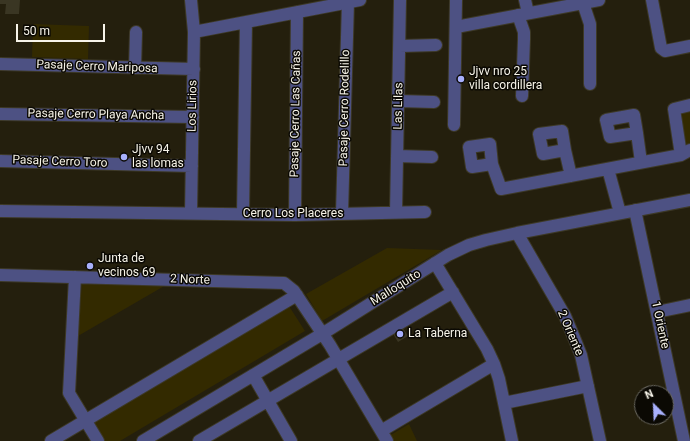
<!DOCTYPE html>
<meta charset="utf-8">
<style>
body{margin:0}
#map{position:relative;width:690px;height:441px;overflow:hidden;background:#241f0d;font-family:Roboto,sans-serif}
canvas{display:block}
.north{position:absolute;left:634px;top:385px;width:40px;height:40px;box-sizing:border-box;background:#0b0903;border:1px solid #69675f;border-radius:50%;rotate:336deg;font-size:11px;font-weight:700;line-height:16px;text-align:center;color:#f7f4e9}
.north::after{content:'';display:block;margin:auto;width:14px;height:18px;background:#a8b0fc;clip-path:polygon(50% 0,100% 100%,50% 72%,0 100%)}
.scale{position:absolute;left:16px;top:24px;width:89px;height:18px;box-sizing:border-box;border:2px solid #f7f4e9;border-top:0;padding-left:5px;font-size:12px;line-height:14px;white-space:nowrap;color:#f7f4e9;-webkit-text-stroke:3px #0b0903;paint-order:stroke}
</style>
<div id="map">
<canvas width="690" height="441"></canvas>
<div class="north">N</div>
<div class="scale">50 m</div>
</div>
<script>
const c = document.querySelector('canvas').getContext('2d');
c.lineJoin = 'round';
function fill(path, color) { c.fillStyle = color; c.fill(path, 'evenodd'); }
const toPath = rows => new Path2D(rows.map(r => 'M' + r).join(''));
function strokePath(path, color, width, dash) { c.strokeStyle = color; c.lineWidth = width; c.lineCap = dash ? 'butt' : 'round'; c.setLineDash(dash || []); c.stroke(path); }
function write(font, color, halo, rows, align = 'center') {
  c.font = font + ' Roboto,sans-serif'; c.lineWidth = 3; c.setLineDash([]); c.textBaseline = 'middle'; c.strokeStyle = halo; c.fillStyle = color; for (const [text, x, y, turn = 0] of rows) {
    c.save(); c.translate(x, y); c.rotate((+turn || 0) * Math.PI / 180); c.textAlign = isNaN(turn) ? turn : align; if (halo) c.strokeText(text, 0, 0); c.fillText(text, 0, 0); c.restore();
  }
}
const green = toPath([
 [33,24,89,26,88,59,32,57],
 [690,109,690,145,684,149,678,112],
 [387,248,442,250,322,321,306,294],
 [82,280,166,285,78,336],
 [287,303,305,331,120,441,104,441,91,421],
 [409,424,417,441,392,441,389,436]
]);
const building = toPath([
 [0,0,20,0,19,14,5,14,6,4,0,4],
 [401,325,408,336,398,342,392,332]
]);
const minor = toPath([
 [525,0,528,13],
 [652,0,661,48,665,51,690,46],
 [583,3,590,24,590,84],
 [518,15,524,32,524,39,522,96],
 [456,27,599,0],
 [194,32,360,0],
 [400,46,436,45],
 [0,64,194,69],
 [135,68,136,32],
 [399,101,434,102],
 [0,114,193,117],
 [634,115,637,133,610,137,606,120,634,115],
 [454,125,456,0],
 [562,131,565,150,543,154,539,134,562,131],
 [637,133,641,162],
 [565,150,571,176],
 [681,155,674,109,690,105],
 [397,156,432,157],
 [0,161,192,166],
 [492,164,472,167,469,147,490,144,492,164,501,189,681,155,690,150],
 [608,169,620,213],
 [635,210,684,441],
 [0,211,295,215,425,212],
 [396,212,400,0],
 [191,213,194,32,191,0],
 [342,213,348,2],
 [243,214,246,22],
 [295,215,297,12],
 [517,233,565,316,575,340,581,355,600,441],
 [435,263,487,349,494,364,499,379,512,441],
 [0,275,284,283,294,291,330,345,387,441],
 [75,277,69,393,98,441],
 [657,312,690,305],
 [253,375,291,441],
 [504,403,588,386],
 [381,431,494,364],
 [51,441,297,295],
 [143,441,322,334,448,255,469,245,486,240,517,233,690,200],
 [199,441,453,292]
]);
const markers = [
 [461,79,4,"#a8b0fc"],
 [124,157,4,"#a8b0fc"],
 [90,266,4,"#a8b0fc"],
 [400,334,4,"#a8b0fc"]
];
const streetNames = [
 ["Pasaje Cerro Mariposa",97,67,2],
 ["Los Lirios",193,106,-89],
 ["Las Lilas",399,106,-89],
 ["Pasaje Cerro Rodelillo",345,108,-89],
 ["Pasaje Cerro Las Cañas",296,114,-89],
 ["Pasaje Cerro Playa Ancha",96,115,1],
 ["Pasaje Cerro Toro",60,162,2],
 ["Cerro Los Placeres",293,214],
 ["2 Norte",190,280,2],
 ["Malloquito",396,288,-32],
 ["1 Oriente",660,325,78],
 ["2 Oriente",570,333,67]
];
const poiNames = [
 ["Jjvv nro 25",469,72],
 ["villa cordillera",469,86],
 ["Jjvv 94",132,150],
 ["las lomas",132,164],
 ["Junta de",98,259],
 ["vecinos 69",98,273],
 ["La Taberna",408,334]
];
fill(green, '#332a00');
fill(building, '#3a3623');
strokePath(minor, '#3d3927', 14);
strokePath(minor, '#4d5183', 12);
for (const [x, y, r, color] of markers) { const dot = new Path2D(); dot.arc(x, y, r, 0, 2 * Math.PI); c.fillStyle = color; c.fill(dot); strokePath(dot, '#0b0903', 1.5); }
write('12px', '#f7f4e9', '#0b0903', streetNames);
write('12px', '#f7f4e9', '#0b0903', poiNames, 'left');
</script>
